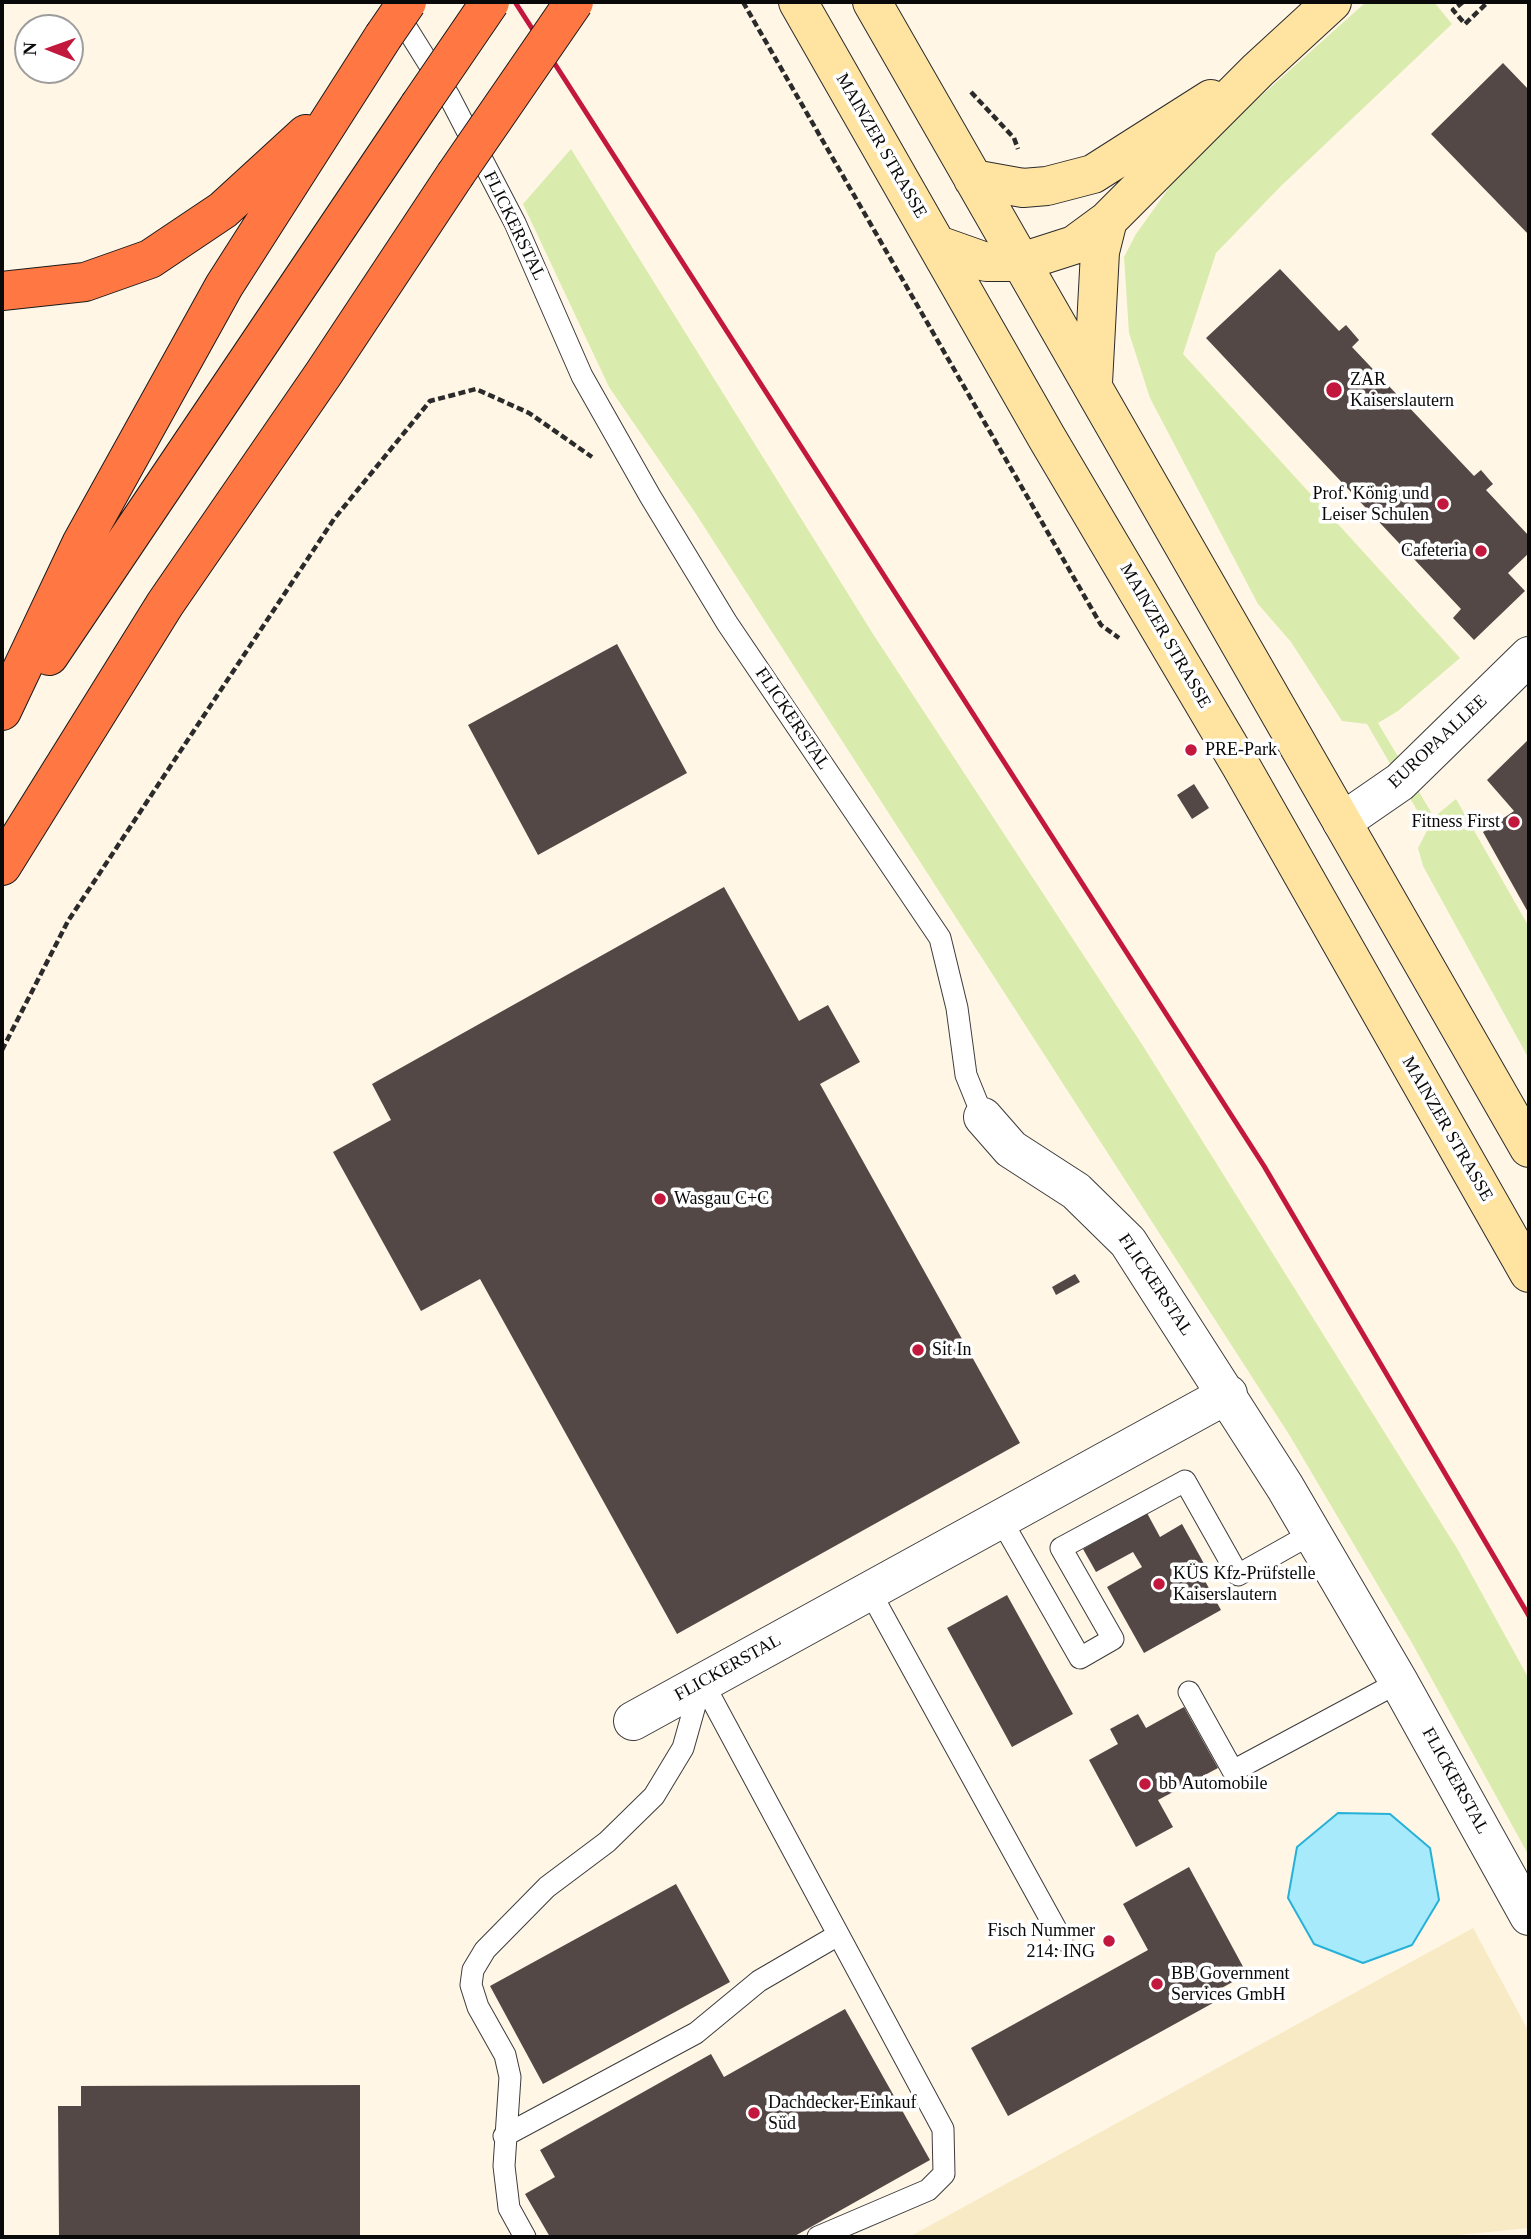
<!DOCTYPE html>
<meta charset="utf-8">
<style>
body{margin:0}
#map{position:relative;width:1531px;height:2239px;overflow:hidden;background:#fff6e6;font-family:Georgia,serif}
canvas{display:block}
.frame{position:absolute;inset:0;border:4px solid #090909;pointer-events:none}
.north{position:absolute;left:14px;top:14px;width:70px;height:70px;box-sizing:border-box;background:#fff;border:2px solid #9d9d9d;border-radius:50%;rotate:271deg;font-size:19px;font-weight:700;line-height:28px;text-align:center;color:#090909}
.north::after{content:'';display:block;margin:auto;width:24px;height:32px;background:#c3183e;clip-path:polygon(50% 0,100% 100%,50% 72%,0 100%)}
</style>
<div id="map">
<canvas width="1531" height="2239"></canvas>
<div class="frame"></div>
<div class="north">N</div>
</div>
<script>
const c = document.querySelector('canvas').getContext('2d');
c.lineJoin = 'round';
function fill(path, color) { c.fillStyle = color; c.fill(path, 'evenodd'); }
const toPath = rows => new Path2D(rows.map(r => 'M' + r).join(''));
function strokePath(path, color, width, dash) { c.strokeStyle = color; c.lineWidth = width; c.lineCap = dash ? 'butt' : 'round'; c.setLineDash(dash || []); c.stroke(path); }
function write(font, color, halo, rows, align = 'center') {
  c.font = font + ' Georgia,serif'; c.lineWidth = 7; c.setLineDash([]); c.textBaseline = 'middle'; c.strokeStyle = halo; c.fillStyle = color; for (const [text, x, y, turn = 0] of rows) {
    c.save(); c.translate(x, y); c.rotate((+turn || 0) * Math.PI / 180); c.textAlign = isNaN(turn) ? turn : align; if (halo) c.strokeText(text, 0, 0); c.fillText(text, 0, 0); c.restore();
  }
}
const farmland = toPath([
 [1473,1928,1529,2032,1529,2228,1438,2237,909,2237]
]);
const green = toPath([
 [1366,2,1434,2,1452,24,1280,187,1216,253,1183,354,1460,658,1398,711,1378,723,1434,817,1456,799,1529,927,1529,1059,1423,866,1418,848,1428,829,1367,724,1342,721,1291,642,1258,604,1150,398,1129,333,1124,257,1136,234,1171,185,1252,104],
 [571,149,873,634,1143,1046,1458,1550,1529,1679,1529,1856,1412,1643,1290,1436,694,511,609,387,523,204]
]);
const water = toPath([
 [1338,1813,1390,1814,1430,1848,1439,1900,1412,1945,1363,1963,1314,1944,1288,1898,1297,1847,1338,1813]
]);
const building = toPath([
 [1503,63,1529,90,1529,235,1431,134],
 [1280,269,1339,331,1346,325,1359,340,1352,347,1474,476,1481,470,1493,484,1486,490,1529,536,1529,553,1508,573,1525,591,1474,640,1453,618,1461,609,1206,338],
 [617,644,687,773,538,855,468,725],
 [1529,739,1529,914,1483,832,1514,811,1487,780],
 [1194,784,1209,808,1192,819,1177,795],
 [724,887,799,1021,828,1005,860,1062,820,1084,1020,1443,677,1634,480,1279,421,1311,333,1152,391,1120,372,1084],
 [1075,1274,1080,1282,1056,1295,1052,1287],
 [1147,1513,1160,1537,1182,1524,1212,1578,1205,1581,1221,1610,1144,1653,1107,1587,1142,1567,1133,1552,1096,1572,1083,1549],
 [1007,1595,1073,1714,1012,1747,947,1628],
 [1184,1707,1218,1768,1158,1800,1173,1827,1136,1847,1089,1760,1118,1744,1110,1729,1138,1714,1146,1728],
 [1189,1867,1247,1974,1209,1995,1213,2003,1008,2116,971,2048,1148,1950,1123,1904],
 [676,1884,730,1982,543,2084,490,1986],
 [845,2009,930,2160,793,2237,550,2237,525,2194,555,2177,540,2150,711,2054,724,2077],
 [360,2085,360,2237,59,2237,58,2106,81,2106,81,2086]
]);
const path = toPath([
 [743,2,1101,625,1119,638],
 [1463,2,1453,10,1465,24,1488,2],
 [971,92,1014,138,1018,149],
 [2,1050,68,921,334,519,430,401,476,389,529,413,592,457]
]);
const lane = toPath([
 [394,8,449,96,515,223,582,376,650,496,727,623,940,938,957,1008,966,1075,983,1117],
 [1000,1518,1080,1658,1113,1639,1061,1548,1185,1481,1238,1575,1311,1534],
 [869,1590,1062,1940],
 [702,1681,943,2129,944,2174,928,2190,818,2237],
 [1189,1692,1233,1771,1399,1682],
 [504,2136,696,2033,759,1981,838,1935],
 [525,2237,509,2208,504,2166,510,2077,505,2055,478,2007,471,1985,473,1970,485,1950,547,1887,607,1842,654,1796,683,1748,701,1684]
]);
const street = toPath([
 [1342,822,1400,782,1529,656],
 [983,1117,1011,1149,1076,1191,1128,1242,1285,1487,1399,1682,1529,1916],
 [633,1721,1228,1394]
]);
const secondary = toPath([
 [798,2,1047,438,1241,766,1529,1273],
 [872,2,1529,1148],
 [973,179,1023,188,1047,186,1093,174,1211,99],
 [938,245,986,262,1021,262,1074,245,1108,220,1258,70,1332,2],
 [1093,383,1100,252,1108,220]
]);
const highway = toPath([
 [2,291,85,282,150,259,223,210,306,134],
 [49,656,419,106],
 [2,711,81,544,224,286,383,37],
 [2,866,165,604,324,373,455,175]
]);
const rail = toPath([
 [515,2,1264,1166,1529,1616]
]);
const highwayBridge = toPath([
 [383,37,407,2],
 [419,106,490,2],
 [455,175,574,2]
]);
const markers = [
 [1334,390,9,"#c3183e"],
 [1443,504,7,"#c3183e"],
 [1481,551,7,"#c3183e"],
 [1191,750,7,"#c3183e"],
 [1514,822,7,"#c3183e"],
 [660,1199,7,"#c3183e"],
 [918,1350,7,"#c3183e"],
 [1159,1584,7,"#c3183e"],
 [1145,1784,7,"#c3183e"],
 [1109,1941,7,"#c3183e"],
 [1157,1984,7,"#c3183e"],
 [754,2113,7,"#c3183e"]
];
const streetNames = [
 ["MAINZER STRASSE",881,146,60],
 ["FLICKERSTAL",514,226,64],
 ["MAINZER STRASSE",1165,636,60],
 ["FLICKERSTAL",792,719,56],
 ["EUROPAALLEE",1438,742,-43],
 ["MAINZER STRASSE",1447,1129,60],
 ["FLICKERSTAL",1155,1285,56],
 ["FLICKERSTAL",728,1668,-29],
 ["FLICKERSTAL",1455,1781,61]
];
const poiNames = [
 ["ZAR",1350,380],
 ["Kaiserslautern",1350,401],
 ["Prof. König und",1429,494,"right"],
 ["Leiser Schulen",1429,515,"right"],
 ["Cafeteria",1467,551,"right"],
 ["PRE-Park",1205,750],
 ["Fitness First",1500,822,"right"],
 ["Wasgau C+C",674,1199],
 ["Sit In",932,1350],
 ["KÜS Kfz-Prüfstelle",1173,1574],
 ["Kaiserslautern",1173,1595],
 ["bb Automobile",1159,1784],
 ["Fisch Nummer",1095,1931,"right"],
 ["214: ING",1095,1952,"right"],
 ["BB Government",1171,1974],
 ["Services GmbH",1171,1995],
 ["Dachdecker-Einkauf",768,2103],
 ["Süd",768,2124]
];
fill(farmland, '#f7eac4');
fill(green, '#d9ecad');
fill(water, '#a6eafb');
strokePath(water, '#27b1d8', 2);
fill(building, '#534845');
strokePath(lane, '#3c3c3c', 23);
strokePath(street, '#3c3c3c', 40);
strokePath(secondary, '#2b2b2b', 40);
strokePath(highway, '#1a1a1a', 40);
strokePath(path, '#2b2b2b', 4.5, [7, 3.5]);
strokePath(lane, '#fff', 21);
strokePath(street, '#fff', 38);
strokePath(secondary, '#ffe4a1', 38);
strokePath(highway, '#ff7844', 38);
strokePath(rail, '#c3183e', 5);
strokePath(highwayBridge, '#1a1a1a', 40, []);
strokePath(highwayBridge, '#ff7844', 38);
for (const [x, y, r, color] of markers) { const dot = new Path2D(); dot.arc(x, y, r, 0, 2 * Math.PI); c.fillStyle = color; c.fill(dot); strokePath(dot, '#fff', 2.5); }
write('18px', '#090909', '#fff', streetNames);
write('18px', '#090909', '#fff', poiNames, 'left');
</script>
